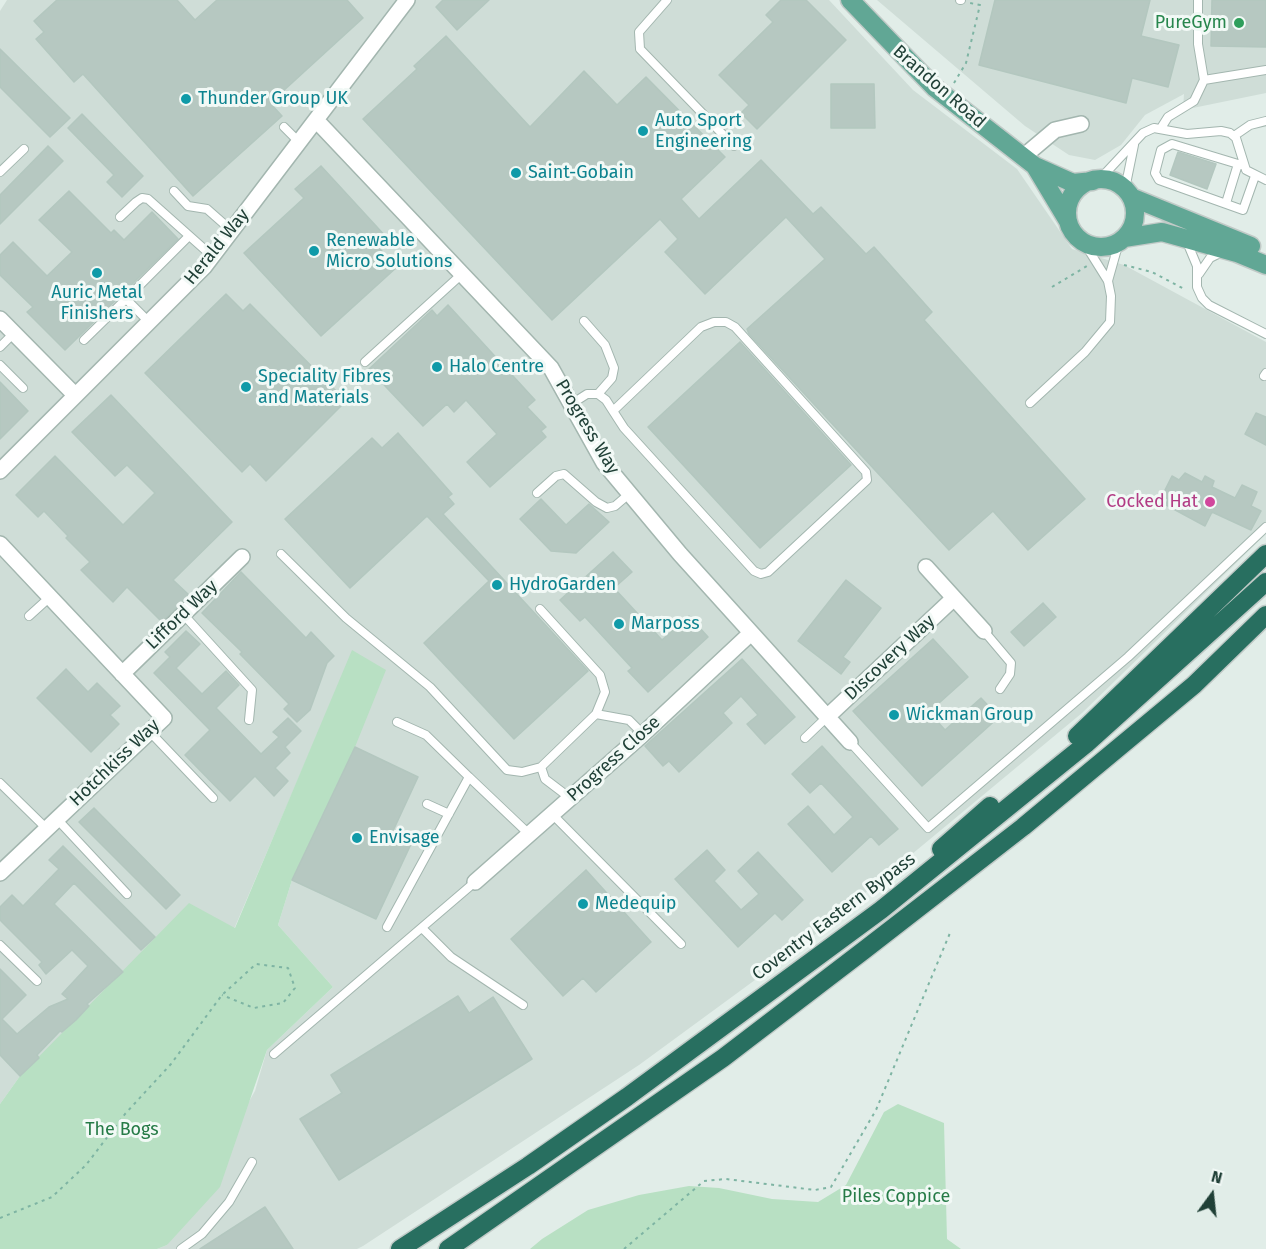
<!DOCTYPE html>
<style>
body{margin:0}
#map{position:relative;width:1266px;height:1249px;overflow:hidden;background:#e1ede8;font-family:"Fira Sans",sans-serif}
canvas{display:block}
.north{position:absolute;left:1182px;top:1165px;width:60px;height:60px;-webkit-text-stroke:4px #f2f9f6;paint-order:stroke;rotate:15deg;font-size:16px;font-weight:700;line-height:24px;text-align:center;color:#204037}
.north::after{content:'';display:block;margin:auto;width:21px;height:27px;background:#204037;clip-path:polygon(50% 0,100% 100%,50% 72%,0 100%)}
</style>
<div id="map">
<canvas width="1266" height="1249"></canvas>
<div class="north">N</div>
</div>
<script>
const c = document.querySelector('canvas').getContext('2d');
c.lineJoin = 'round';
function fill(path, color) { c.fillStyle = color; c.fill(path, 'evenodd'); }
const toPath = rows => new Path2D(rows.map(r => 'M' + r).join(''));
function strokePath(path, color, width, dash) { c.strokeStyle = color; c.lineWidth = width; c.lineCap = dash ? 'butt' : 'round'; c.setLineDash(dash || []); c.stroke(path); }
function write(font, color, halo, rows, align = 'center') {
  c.font = font + ' "Fira Sans",sans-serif'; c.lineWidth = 6; c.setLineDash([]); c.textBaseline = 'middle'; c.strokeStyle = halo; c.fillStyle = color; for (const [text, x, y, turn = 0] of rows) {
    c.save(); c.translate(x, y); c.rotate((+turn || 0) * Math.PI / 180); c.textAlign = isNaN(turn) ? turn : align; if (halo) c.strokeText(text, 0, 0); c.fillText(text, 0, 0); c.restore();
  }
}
const built = toPath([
 [7,0,829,0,913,90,1017,169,1072,249,1124,265,1266,342,1266,534,1082,713,800,947,639,1065,363,1246,357,1249,157,1249,167,1245,255,1091,267,1050,333,987,278,925,292,880,355,747,353,651,234,929,39,1058,20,1076,0,1104,0,11],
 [877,0,1266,0,1266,93,1183,110,1184,94,1145,115,1121,145,1095,160,1069,155,1025,126]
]);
const green = toPath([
 [352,650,386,670,355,747,292,880,278,925,333,987,267,1050,220,1187,167,1245,157,1249,0,1249,0,1104,20,1076,189,903,235,928],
 [898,1104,944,1123,947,1239,961,1249,530,1249,542,1239,588,1210,639,1195,689,1186,719,1188,772,1199,818,1202,846,1185,884,1112]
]);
const building = toPath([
 [57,0,177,0,195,20,217,0,347,0,363,18,270,103,282,116,193,196,83,74,74,82,36,39,44,32,34,21,57,0],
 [443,0,489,0,457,30,436,7,443,0],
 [781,0,806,0,846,40,757,129,741,113,749,105,719,75,773,22,766,15,781,0],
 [995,0,1150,0,1141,36,1179,45,1168,87,1132,78,1126,103,979,65,995,0],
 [1212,0,1266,0,1266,47,1211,46,1212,0],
 [446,36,530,127,584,71,617,105,646,77,725,157,681,199,699,219,761,160,813,214,821,207,866,254,874,247,932,312,924,320,1085,499,1028,550,993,511,949,550,749,334,747,329,825,259,786,217,705,294,665,252,678,239,660,219,552,320,363,119,417,69,414,66,446,36],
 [0,49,70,118,50,137,0,87,0,49],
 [831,84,874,84,875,128,831,128,831,84],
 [82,114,143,176,122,197,107,182,114,175,68,128,82,114],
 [48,146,63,161,0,224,0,195,48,146],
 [1178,152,1216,164,1207,189,1170,175,1178,152],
 [321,166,388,239,379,248,397,267,321,336,244,253,304,198,295,189,321,166],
 [69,191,111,233,114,230,124,240,152,212,178,239,65,350,27,312,33,307,0,275,0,255,13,242,47,276,72,252,39,220,69,191],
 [226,294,243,311,250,304,346,401,266,481,250,464,242,472,145,373,226,294],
 [448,305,535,400,527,407,546,427,541,431,546,437,490,487,467,462,497,434,466,400,454,412,447,404,423,426,369,369,432,310,437,316,448,305],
 [740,342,851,465,760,548,648,427,740,342],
 [0,382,28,411,0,439,0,382],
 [111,395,232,522,173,580,189,595,162,622,127,587,113,602,81,570,90,562,66,538,68,536,44,511,38,517,16,495,55,456,123,525,155,493,127,465,115,476,72,432,111,395],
 [1256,413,1266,417,1266,445,1245,434,1256,413],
 [398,433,452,494,448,497,454,504,443,514,588,671,514,739,424,643,489,581,427,516,350,588,285,519,372,438,382,448,398,433],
 [1185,473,1202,482,1205,476,1214,481,1212,487,1235,498,1242,485,1257,492,1251,506,1261,511,1251,530,1212,512,1205,526,1166,505,1168,499,1162,496,1172,476,1179,480,1185,473],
 [541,499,566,525,589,504,609,522,576,553,551,551,520,519,541,499],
 [613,552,632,572,614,588,662,640,689,616,708,637,648,692,628,671,632,668,585,617,580,621,560,600,613,552],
 [241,572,306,638,311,632,334,656,327,663,310,710,297,722,284,709,289,704,240,654,242,652,202,613,241,572],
 [846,580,881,608,843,657,850,662,841,674,798,641,846,580],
 [1043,603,1056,617,1024,646,1011,632,1043,603],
 [186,631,200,644,176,668,202,694,226,671,239,685,216,708,261,754,279,737,273,732,288,718,301,731,285,747,290,753,275,768,288,781,274,796,255,776,230,801,185,755,210,730,154,673,170,657,165,652,186,631],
 [933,639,968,677,929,712,945,730,981,698,999,717,922,786,853,711,933,639],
 [742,659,795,717,765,744,747,724,758,715,741,696,723,713,732,723,679,772,669,761,663,766,645,746,742,659],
 [66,669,88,692,97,683,120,706,110,715,119,724,91,752,37,698,66,669],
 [822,746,898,829,879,845,871,836,832,872,788,824,808,806,834,835,853,817,821,783,810,793,792,774,822,746],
 [355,747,418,777,392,833,412,842,376,919,292,880,355,747],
 [94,808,180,895,166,909,79,822,94,808],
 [63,846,155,937,141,950,74,883,54,904,123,972,87,1004,89,1006,76,1020,62,1032,60,1031,37,1055,39,1058,20,1076,0,1055,0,969,26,995,2,1019,17,1034,49,1007,68,999,62,994,88,966,72,950,46,974,39,965,42,962,0,920,0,907,12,895,23,906,59,869,49,860,63,846],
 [707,850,725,870,714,881,741,910,759,894,738,871,758,852,803,900,782,920,775,913,738,947,675,879,707,850],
 [586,870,651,942,596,992,583,978,563,996,511,939,586,870],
 [458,996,469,1013,493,997,532,1059,339,1180,300,1119,342,1093,331,1075,458,996],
 [265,1207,293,1249,200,1249,265,1207]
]);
const path = toPath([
 [954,83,966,63,980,5,970,3],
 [1124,265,1152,272,1186,290],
 [1052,287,1087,266],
 [0,1218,52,1197,86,1165,125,1114,171,1064,222,995,256,964,288,968,295,988,283,1003,254,1008,222,995],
 [624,1249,704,1181,726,1179,815,1190,831,1187,876,1110,950,933]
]);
const lane = toPath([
 [667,0,639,32,640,49,734,146],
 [960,0,961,0],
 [1198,0,1198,44,1204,80],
 [284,127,299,142],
 [1161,128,1168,117,1194,101,1204,80,1266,70],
 [1234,136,1250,125,1266,121],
 [1238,164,1172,144,1161,150,1155,173,1159,180,1243,210,1255,176],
 [0,172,24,149],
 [1099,180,1143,133,1154,128,1187,134,1221,131,1230,133,1236,138,1246,170,1266,180],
 [1125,189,1134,145],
 [174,191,188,206,207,209,232,231],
 [1226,203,1238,164,1242,165],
 [120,217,136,202,142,198,148,199,212,256],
 [1187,242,1197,266,1197,287,1202,298,1209,305,1266,334],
 [1199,274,1210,258,1222,252],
 [1108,281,1119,242],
 [584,321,605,345,614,368,612,378,598,394],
 [150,323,126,299,189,236],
 [84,340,126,299],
 [0,347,14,333],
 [365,362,462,274],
 [0,365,23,388],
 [1264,376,1266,373],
 [573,403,587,394,598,394,606,400,613,411,624,428,754,571,761,574,768,572,867,480,866,472,735,327,726,322,714,322,701,327,613,411],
 [1030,403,1085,352,1110,322,1111,296,1108,281,1083,241],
 [537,493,556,476,564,474,596,502,607,508,615,506,629,494],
 [281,554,346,618,430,687,507,770,522,772,541,767],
 [540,609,600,675,605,692,596,714],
 [183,614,252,690,249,720],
 [29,616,50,597],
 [984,631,1011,663,1010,674,1000,689],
 [397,722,426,735,469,777],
 [150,732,213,798],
 [805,738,827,717],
 [850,742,928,828,1128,657,1266,527],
 [0,783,47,829],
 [570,798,545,779,541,767,596,714,629,720,643,734],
 [427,804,449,814],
 [552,814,681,944],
 [57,819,127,894],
 [387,927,469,777,529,834],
 [423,929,451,957,523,1005],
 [0,945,37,981],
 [274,1054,475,882],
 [181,1249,202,1234,229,1202,252,1162]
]);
const street = toPath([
 [316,120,551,368,604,463,680,554,850,742],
 [1023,157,1055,130,1081,124],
 [0,319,75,395],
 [0,471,204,267,407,0],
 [0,544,164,718,0,873],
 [926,567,984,631],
 [122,674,242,557],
 [827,717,954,598],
 [475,882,643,734,751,633]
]);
const primary = toPath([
 [850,0,935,88,1035,166,1073,183,1093,181],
 [1035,166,1068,221],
 '1067 213a34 34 0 1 1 68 0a34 34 0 1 1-68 0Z',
 [1131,197,1251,246],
 [1124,238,1162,232,1237,253,1266,265]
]);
const highway = toPath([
 [1077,736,1266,554],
 [941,849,990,806],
 [400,1249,528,1166,627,1097,881,910,1086,744,1266,582],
 [448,1249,723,1058,863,951,1023,827,1194,685,1266,615]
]);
const markers = [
 [1239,23,6,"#2e9e5b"],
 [186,99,6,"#0f9aa8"],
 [643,131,6,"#0f9aa8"],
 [516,173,6,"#0f9aa8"],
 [314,251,6,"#0f9aa8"],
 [97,273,6,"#0f9aa8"],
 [437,367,6,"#0f9aa8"],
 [246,387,6,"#0f9aa8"],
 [1210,502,6,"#d1479c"],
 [497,585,6,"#0f9aa8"],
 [619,624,6,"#0f9aa8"],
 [894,715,6,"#0f9aa8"],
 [357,838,6,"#0f9aa8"],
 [583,904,6,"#0f9aa8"]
];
const leisureNames = [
 ["PureGym",1227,23]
];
const streetNames = [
 ["Brandon Road",939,87,41],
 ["Herald Way",217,247,-51],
 ["Progress Way",587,427,59],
 ["Lifford Way",182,615,-44],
 ["Discovery Way",890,658,-43],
 ["Progress Close",614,759,-42],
 ["Hotchkiss Way",115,763,-44],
 ["Coventry Eastern Bypass",834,917,-37]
];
const cultureNames = [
 ["Thunder Group UK",198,99],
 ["Auto Sport",655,121],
 ["Engineering",655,142],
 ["Saint-Gobain",528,173],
 ["Renewable",326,241],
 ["Micro Solutions",326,262],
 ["Auric Metal",97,293,"center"],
 ["Finishers",97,314,"center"],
 ["Halo Centre",449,367],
 ["Speciality Fibres",258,377],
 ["and Materials",258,398],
 ["HydroGarden",509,585],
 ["Marposs",631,624],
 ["Wickman Group",906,715],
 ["Envisage",369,838],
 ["Medequip",595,904]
];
const hotelNames = [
 ["Cocked Hat",1198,502]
];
const parkNames = [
 ["The Bogs",122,1130],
 ["Piles Coppice",896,1197]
];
fill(built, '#cfddd7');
fill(green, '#b8e0c3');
fill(building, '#b6c8c1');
strokePath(building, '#b3c7bf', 1.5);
strokePath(lane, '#a3b6af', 10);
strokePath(street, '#a3b6af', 18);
strokePath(primary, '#c1cac7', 21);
strokePath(highway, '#c1cac7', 21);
strokePath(path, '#7eb4a3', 2, [3, 4.5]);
strokePath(lane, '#fff', 8);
strokePath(street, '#fff', 15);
strokePath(primary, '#61a795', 18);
strokePath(highway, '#286f60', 18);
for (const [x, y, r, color] of markers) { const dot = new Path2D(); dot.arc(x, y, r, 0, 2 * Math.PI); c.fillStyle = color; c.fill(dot); strokePath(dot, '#f2f9f6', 2); }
write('18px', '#27864d', '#f2f9f6', leisureNames, 'right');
write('18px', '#204037', '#f2f9f6', streetNames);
write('18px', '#0d838f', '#f2f9f6', cultureNames, 'left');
write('18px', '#b23c85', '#f2f9f6', hotelNames, 'right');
write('18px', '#267b47', '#f2f9f6', parkNames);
</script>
